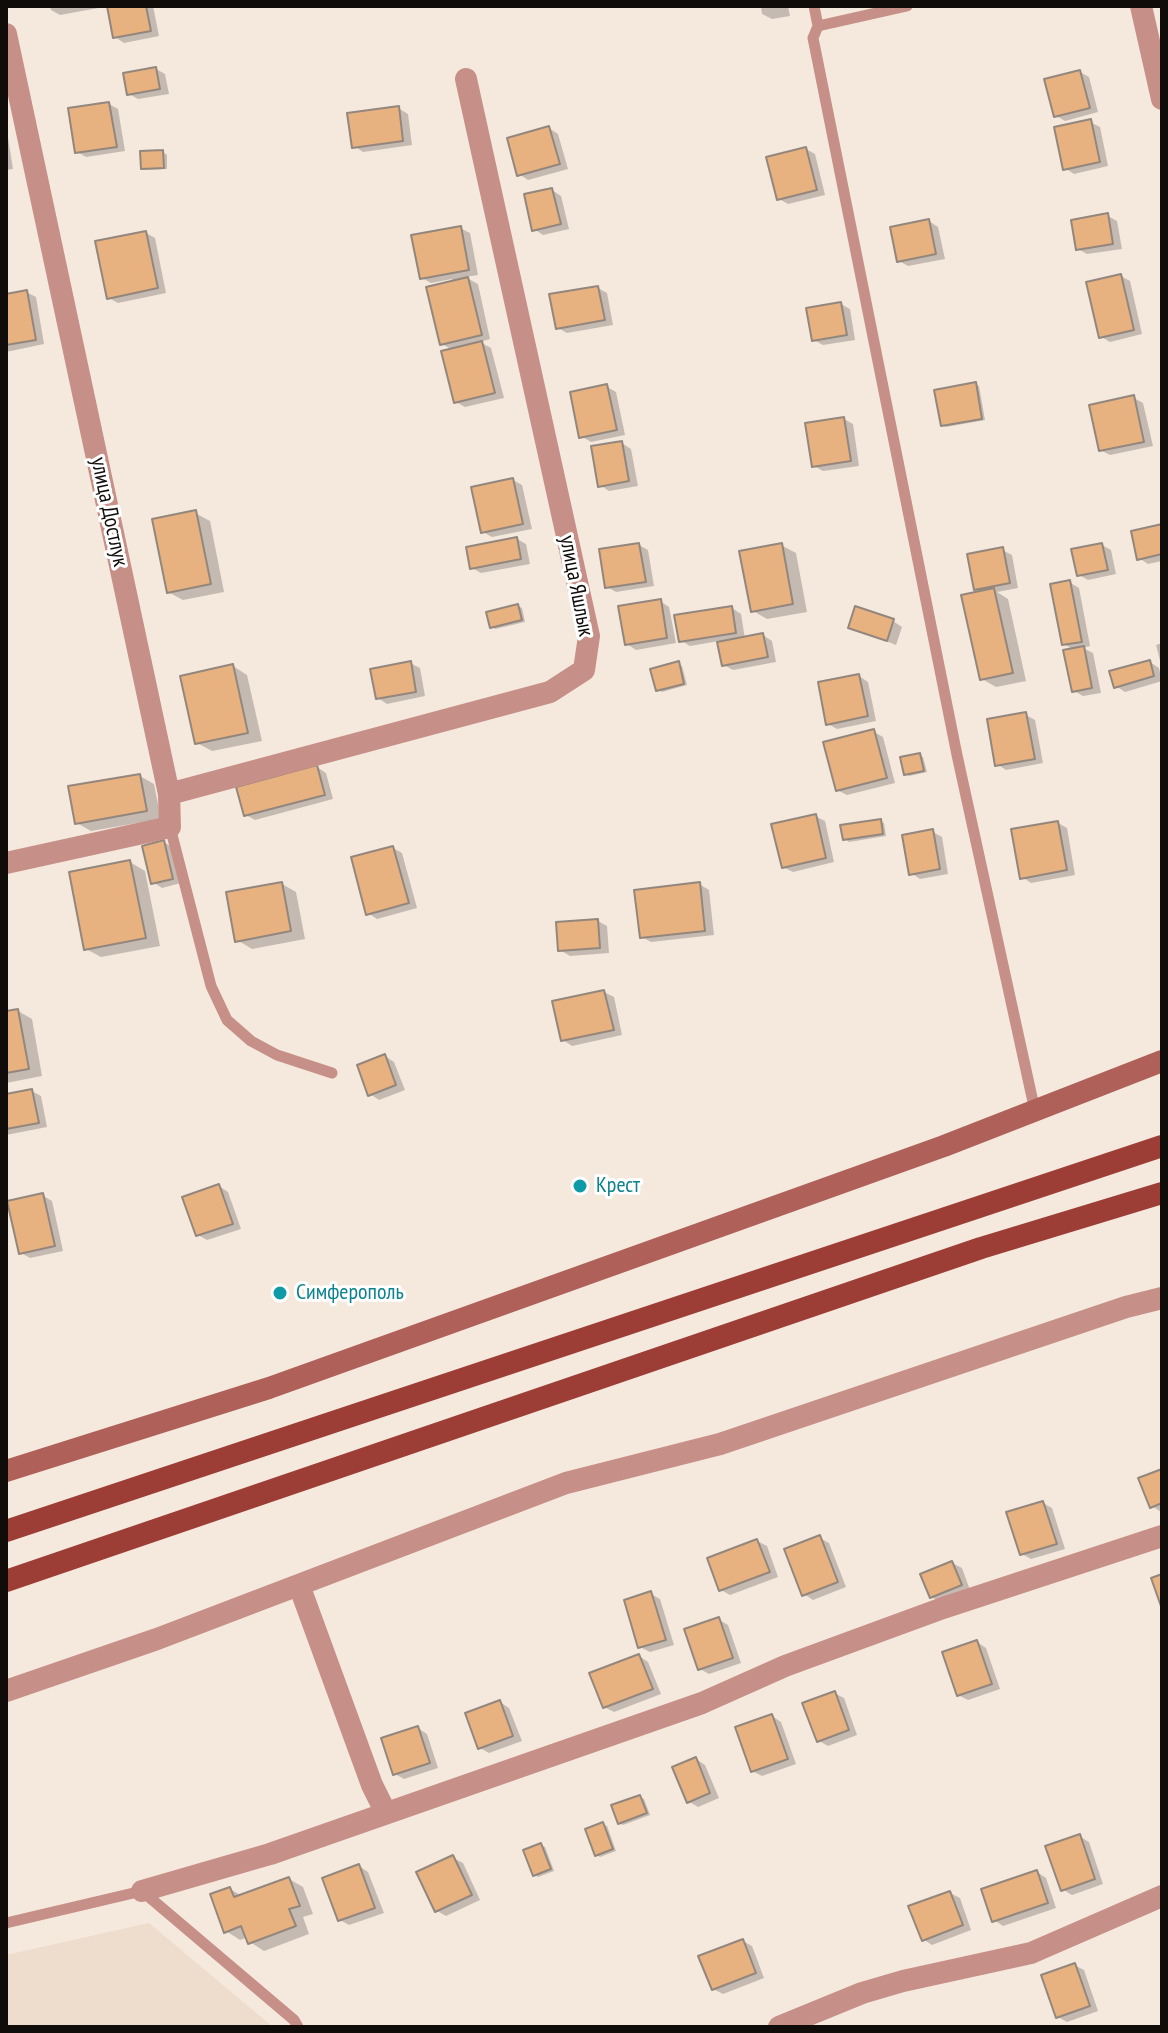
<!DOCTYPE html>
<meta charset="utf-8">
<style>
body{margin:0}
#map{position:relative;width:1168px;height:2033px;overflow:hidden;background:#f5e9de;font-family:"PT Sans Narrow",sans-serif}
canvas{display:block}
.frame{position:absolute;inset:0;border:8px solid #100c09;pointer-events:none}
</style>
<div id="map">
<canvas width="1168" height="2033"></canvas>
<div class="frame"></div>
</div>
<script>
const c = document.querySelector('canvas').getContext('2d');
c.lineJoin = 'round';
function fill(path, color) { c.fillStyle = color; c.fill(path, 'evenodd'); }
const toPath = rows => new Path2D(rows.map(r => 'M' + r).join(''));
function strokePath(path, color, width, dash) { c.strokeStyle = color; c.lineWidth = width; c.lineCap = dash ? 'butt' : 'round'; c.setLineDash(dash || []); c.stroke(path); }
function write(font, color, halo, rows, align = 'center') {
  c.font = font + ' "PT Sans Narrow",sans-serif'; c.lineWidth = 6; c.setLineDash([]); c.textBaseline = 'middle'; c.strokeStyle = halo; c.fillStyle = color; for (const [text, x, y, turn = 0] of rows) {
    c.save(); c.translate(x, y); c.rotate((+turn || 0) * Math.PI / 180); c.textAlign = isNaN(turn) ? turn : align; if (halo) c.strokeText(text, 0, 0); c.fillText(text, 0, 0); c.restore();
  }
}
const built = toPath([
 [149,1923,273,2027,6,2027,6,1955]
]);
const shadow = toPath([
 [50,6,103,6,104,7,60,15,51,10],
 [109,6,153,6,159,36,124,43,115,37],
 [761,6,788,6,790,16,772,19,762,14],
 [156,69,165,74,169,94,138,99,129,94],
 [1080,72,1089,77,1098,112,1065,121,1055,115],
 [109,104,118,109,125,151,86,157,77,152],
 [398,108,408,114,412,145,363,152,354,146],
 [1090,122,1100,127,1108,166,1074,174,1065,168],
 [6,125,13,169,6,170],
 [549,128,558,134,568,169,528,180,519,174],
 [806,149,815,154,825,195,788,204,779,199],
 [163,152,167,155,167,169,146,170,142,168],
 [552,190,561,196,569,229,543,235,534,229],
 [1108,216,1117,221,1122,249,1087,254,1078,249],
 [929,221,938,227,945,259,908,266,899,261],
 [460,228,470,233,478,275,465,277,478,284,490,339,480,342,491,348,504,398,465,407,456,402,453,350,442,344,452,279,431,283,422,278],
 [146,233,155,238,166,293,118,303,109,298],
 [1121,276,1130,281,1142,334,1110,342,1100,336],
 [598,288,607,293,613,325,567,333,558,328],
 [26,292,36,297,44,344,6,352,6,296],
 [841,304,850,309,855,340,823,345,814,340],
 [975,384,979,386,985,420,946,427,942,425],
 [607,387,616,392,625,435,591,442,581,436],
 [1134,398,1143,403,1153,446,1110,455,1100,450],
 [844,419,853,424,859,466,823,471,814,466],
 [622,443,631,449,638,486,609,491,600,485],
 [513,480,522,485,532,529,492,537,483,532],
 [195,513,210,521,224,592,183,600,168,592],
 [1162,526,1162,561,1148,564,1139,558],
 [517,539,526,544,530,564,481,573,472,568],
 [639,545,648,550,654,586,616,592,607,587],
 [781,545,796,553,807,612,767,619,753,611],
 [1102,545,1111,550,1116,574,1088,580,1079,575],
 [1002,550,1012,555,1018,588,997,592,1008,599,1026,681,996,687,982,679,983,593,976,589],
 [1069,582,1079,588,1090,646,1083,648,1093,653,1101,693,1083,696,1074,691,1074,650,1064,644],
 [660,601,669,607,676,643,636,650,627,644],
 [518,606,522,608,525,622,495,629,491,626],
 [732,608,741,614,745,639,763,635,772,641,776,662,733,670,724,665,719,641,690,646,680,640],
 [893,621,902,627,896,645,850,627],
 [1162,643,1162,668,1156,645],
 [1150,662,1159,668,1162,681,1125,692,1116,686],
 [410,663,420,668,425,696,387,704,378,698],
 [678,664,682,666,687,685,662,692,658,689],
 [233,666,247,675,262,741,212,751,197,743],
 [859,676,868,682,876,721,837,729,828,724],
 [1026,715,1035,720,1043,763,1006,770,997,764],
 [874,732,883,737,895,783,847,795,837,790],
 [919,755,923,757,927,772,909,776,905,774],
 [317,767,326,773,333,799,255,820,246,815],
 [140,776,154,784,161,819,91,831,77,823],
 [815,816,825,821,834,862,793,872,783,867],
 [880,821,884,823,886,836,849,842,845,839],
 [1058,823,1067,828,1075,875,1031,883,1022,877],
 [933,832,942,837,948,874,920,879,911,873],
 [164,842,173,848,181,883,162,888,153,882],
 [393,848,402,853,417,908,377,919,368,913],
 [130,862,145,871,160,946,101,957,86,949],
 [282,884,296,892,305,939,252,949,237,940],
 [699,884,709,890,714,935,651,942,642,937],
 [598,921,607,926,609,953,570,956,560,950],
 [604,992,614,997,622,1035,572,1046,563,1040],
 [18,1011,32,1019,42,1076,6,1083,6,1013],
 [385,1056,394,1062,405,1090,379,1100,370,1094],
 [32,1091,41,1096,47,1127,6,1135,6,1096],
 [219,1186,228,1192,241,1229,207,1240,198,1235],
 [42,1195,52,1201,63,1251,30,1258,21,1253],
 [1162,1471,1162,1511,1161,1512,1152,1506],
 [1043,1503,1052,1508,1065,1549,1031,1559,1022,1554],
 [820,1538,829,1543,846,1587,813,1600,804,1594],
 [757,1541,767,1546,778,1577,730,1595,721,1590],
 [952,1563,962,1568,970,1590,941,1602,931,1597],
 [651,1594,660,1599,674,1645,650,1652,640,1647],
 [718,1619,728,1625,741,1663,709,1674,700,1669],
 [977,1642,986,1648,1000,1689,968,1700,958,1695],
 [639,1656,648,1662,661,1694,614,1712,604,1707],
 [834,1693,844,1698,857,1735,828,1746,819,1741],
 [500,1702,509,1708,522,1741,489,1753,480,1748],
 [772,1716,781,1722,796,1764,762,1776,752,1771],
 [418,1728,427,1734,438,1768,404,1779,395,1774],
 [696,1759,705,1765,719,1798,698,1807,688,1801],
 [640,1797,644,1799,650,1815,623,1825,619,1823],
 [603,1824,607,1826,616,1851,600,1857,596,1854],
 [1079,1836,1089,1842,1103,1884,1072,1895,1062,1889],
 [541,1845,545,1847,554,1871,538,1877,534,1874],
 [453,1858,463,1863,480,1900,446,1916,437,1911],
 [359,1866,368,1872,384,1913,349,1925,340,1920],
 [1037,1872,1046,1878,1056,1908,1003,1926,994,1920],
 [289,1879,303,1887,313,1914,303,1917,309,1934,264,1951,250,1942,248,1937,240,1940,226,1931,230,1889,242,1896],
 [950,1893,960,1898,971,1930,932,1945,923,1939],
 [743,1941,752,1946,764,1978,723,1994,713,1989],
 [1074,1965,1084,1970,1098,2011,1067,2022,1058,2017]
]);
const building = toPath([
 [107,6,146,6,151,31,113,38,107,6],
 [156,67,160,89,127,95,123,73,156,67],
 [1080,70,1090,108,1054,117,1044,79,1080,70],
 [109,102,117,147,75,153,68,108,109,102],
 [399,106,403,141,352,148,347,113,399,106],
 [1091,119,1100,162,1063,170,1054,127,1091,119],
 [549,126,560,164,517,176,507,138,549,126],
 [806,147,817,190,777,200,766,157,806,147],
 [163,150,164,168,141,169,140,151,163,150],
 [552,188,561,224,532,231,524,194,552,188],
 [1108,213,1113,244,1076,250,1071,220,1108,213],
 [929,219,936,254,897,262,890,227,929,219],
 [461,226,469,270,420,279,411,235,461,226],
 [146,231,158,288,107,299,95,241,146,231],
 [1121,274,1134,330,1099,338,1086,282,1121,274],
 [468,277,482,335,440,345,426,287,468,277],
 [598,286,605,320,556,329,549,294,598,286],
 [27,290,36,340,6,345,6,294,27,290],
 [841,302,847,335,812,341,806,308,841,302],
 [482,341,495,393,454,403,441,351,482,341],
 [976,382,982,419,941,426,934,390,976,382],
 [607,384,617,430,579,438,570,392,607,384],
 [1134,395,1144,442,1099,451,1089,405,1134,395],
 [844,417,851,461,812,467,805,423,844,417],
 [622,441,629,481,598,487,591,446,622,441],
 [513,478,523,524,481,533,471,487,513,478],
 [196,510,211,584,167,593,152,519,196,510],
 [1162,524,1162,554,1137,560,1131,531,1162,524],
 [517,537,521,559,470,569,466,547,517,537],
 [639,543,646,582,605,588,599,549,639,543],
 [782,543,793,604,751,612,739,551,782,543],
 [1102,543,1108,570,1077,576,1071,549,1102,543],
 [1003,547,1010,583,974,590,967,554,1003,547],
 [1070,580,1082,642,1062,645,1050,584,1070,580],
 [994,588,1013,673,980,680,961,595,994,588],
 [661,599,667,638,625,645,618,606,661,599],
 [518,604,522,620,490,628,486,612,518,604],
 [732,606,736,633,679,642,674,615,732,606],
 [855,606,894,619,887,641,848,628,855,606],
 [763,633,768,657,722,666,717,642,763,633],
 [1084,646,1092,688,1072,692,1063,650,1084,646],
 [1150,660,1154,676,1114,688,1109,671,1150,660],
 [411,661,416,692,376,699,370,669,411,661],
 [679,661,684,684,656,691,650,669,679,661],
 [233,664,248,733,195,744,180,676,233,664],
 [859,674,868,716,826,725,818,682,859,674],
 [1026,712,1035,759,995,766,987,719,1026,712],
 [874,729,887,778,836,791,823,742,874,729],
 [920,753,924,771,904,775,900,757,920,753],
 [317,765,325,795,244,816,236,787,317,765],
 [140,774,147,811,75,824,68,786,140,774],
 [816,814,826,858,782,868,771,824,816,814],
 [881,819,883,834,843,840,840,825,881,819],
 [1058,821,1067,870,1020,879,1011,829,1058,821],
 [933,829,940,869,909,875,902,835,933,829],
 [164,840,173,879,151,884,142,846,164,840],
 [393,846,409,903,366,915,351,857,393,846],
 [130,860,146,938,84,950,69,872,130,860],
 [282,882,291,931,235,942,226,892,282,882],
 [700,882,705,931,640,938,634,890,700,882],
 [598,919,600,948,558,951,556,922,598,919],
 [604,990,614,1030,561,1041,552,1001,604,990],
 [18,1009,29,1069,6,1073,6,1011,18,1009],
 [385,1054,396,1085,368,1096,357,1065,385,1054],
 [32,1089,39,1123,6,1129,6,1094,32,1089],
 [219,1184,233,1224,196,1236,182,1197,219,1184],
 [43,1193,55,1246,19,1254,7,1201,43,1193],
 [1162,1469,1162,1503,1150,1508,1138,1478,1162,1469],
 [1043,1501,1057,1544,1020,1555,1006,1512,1043,1501],
 [820,1535,838,1582,802,1596,784,1549,820,1535],
 [757,1539,770,1572,719,1591,707,1558,757,1539],
 [952,1561,962,1585,930,1598,920,1574,952,1561],
 [1162,1574,1162,1609,1151,1578,1162,1574],
 [651,1591,666,1640,638,1648,624,1600,651,1591],
 [719,1617,733,1658,698,1670,684,1629,719,1617],
 [977,1640,992,1684,957,1696,942,1652,977,1640],
 [639,1654,653,1689,603,1708,589,1673,639,1654],
 [835,1691,849,1730,817,1742,802,1703,835,1691],
 [500,1700,513,1736,478,1749,465,1713,500,1700],
 [772,1714,788,1759,751,1772,735,1727,772,1714],
 [418,1726,430,1763,393,1775,381,1738,418,1726],
 [696,1757,710,1793,687,1803,672,1767,696,1757],
 [640,1795,647,1813,618,1824,611,1805,640,1795],
 [603,1822,613,1849,595,1856,585,1829,603,1822],
 [1080,1834,1095,1879,1061,1891,1045,1846,1080,1834],
 [541,1843,551,1869,533,1876,523,1850,541,1843],
 [453,1855,472,1895,435,1912,416,1872,453,1855],
 [359,1864,375,1908,338,1921,322,1878,359,1864],
 [1037,1870,1048,1903,992,1922,981,1889,1037,1870],
 [289,1877,300,1906,289,1909,296,1926,248,1944,241,1926,224,1933,210,1894,230,1887,234,1897,289,1877],
 [950,1891,963,1925,922,1941,908,1906,950,1891],
 [743,1939,756,1973,712,1990,698,1956,743,1939],
 [1075,1963,1090,2006,1056,2018,1041,1975,1075,1963]
]);
const service = toPath([
 [814,6,818,26],
 [907,6,818,26,813,38,957,755,1035,1111],
 [170,827,211,986,227,1020,251,1041,277,1055,332,1073],
 [6,1923,142,1891,294,2020,298,2027]
]);
const minor = toPath([
 [6,34,169,794,170,827,6,863],
 [169,794,550,692,584,670,589,636,466,79],
 [299,1585,372,1785,386,1813],
 [6,1691,157,1639,566,1483,720,1444,1126,1307,1162,1298],
 [142,1891,270,1854,702,1703,785,1666,943,1608,1162,1536],
 [779,2027,862,1993,903,1981,1031,1953,1162,1896]
]);
const tertiary = toPath([
 [1141,6,1162,99]
]);
const secondary = toPath([
 [6,1471,269,1388,944,1146,1162,1061]
]);
const primary = toPath([
 [6,1531,1162,1146],
 [6,1581,981,1248,1162,1193]
]);
const markers = [
 [580,1186,8,"#0f9aa8"],
 [280,1293,8,"#0f9aa8"]
];
const streetNames = [
 ["улица Достлук",109,512,78],
 ["улица Яшлык",576,586,79]
];
const cultureNames = [
 ["Крест",596,1186],
 ["Симферополь",296,1293]
];
fill(built, '#eedccc');
fill(shadow, '#0003');
fill(building, '#e8b180');
strokePath(building, '#93877d', 2);
strokePath(service, '#c68f88', 11);
strokePath(minor, '#c68f88', 22);
strokePath(tertiary, '#c68f88', 22);
strokePath(secondary, '#af6159', 22);
strokePath(primary, '#9c3d36', 22);
for (const [x, y, r, color] of markers) { const dot = new Path2D(); dot.arc(x, y, r, 0, 2 * Math.PI); c.fillStyle = color; c.fill(dot); strokePath(dot, '#fff', 3); }
write('22px', '#100c09', '#fff', streetNames);
write('22px', '#0d838f', '#fff', cultureNames, 'left');
</script>
